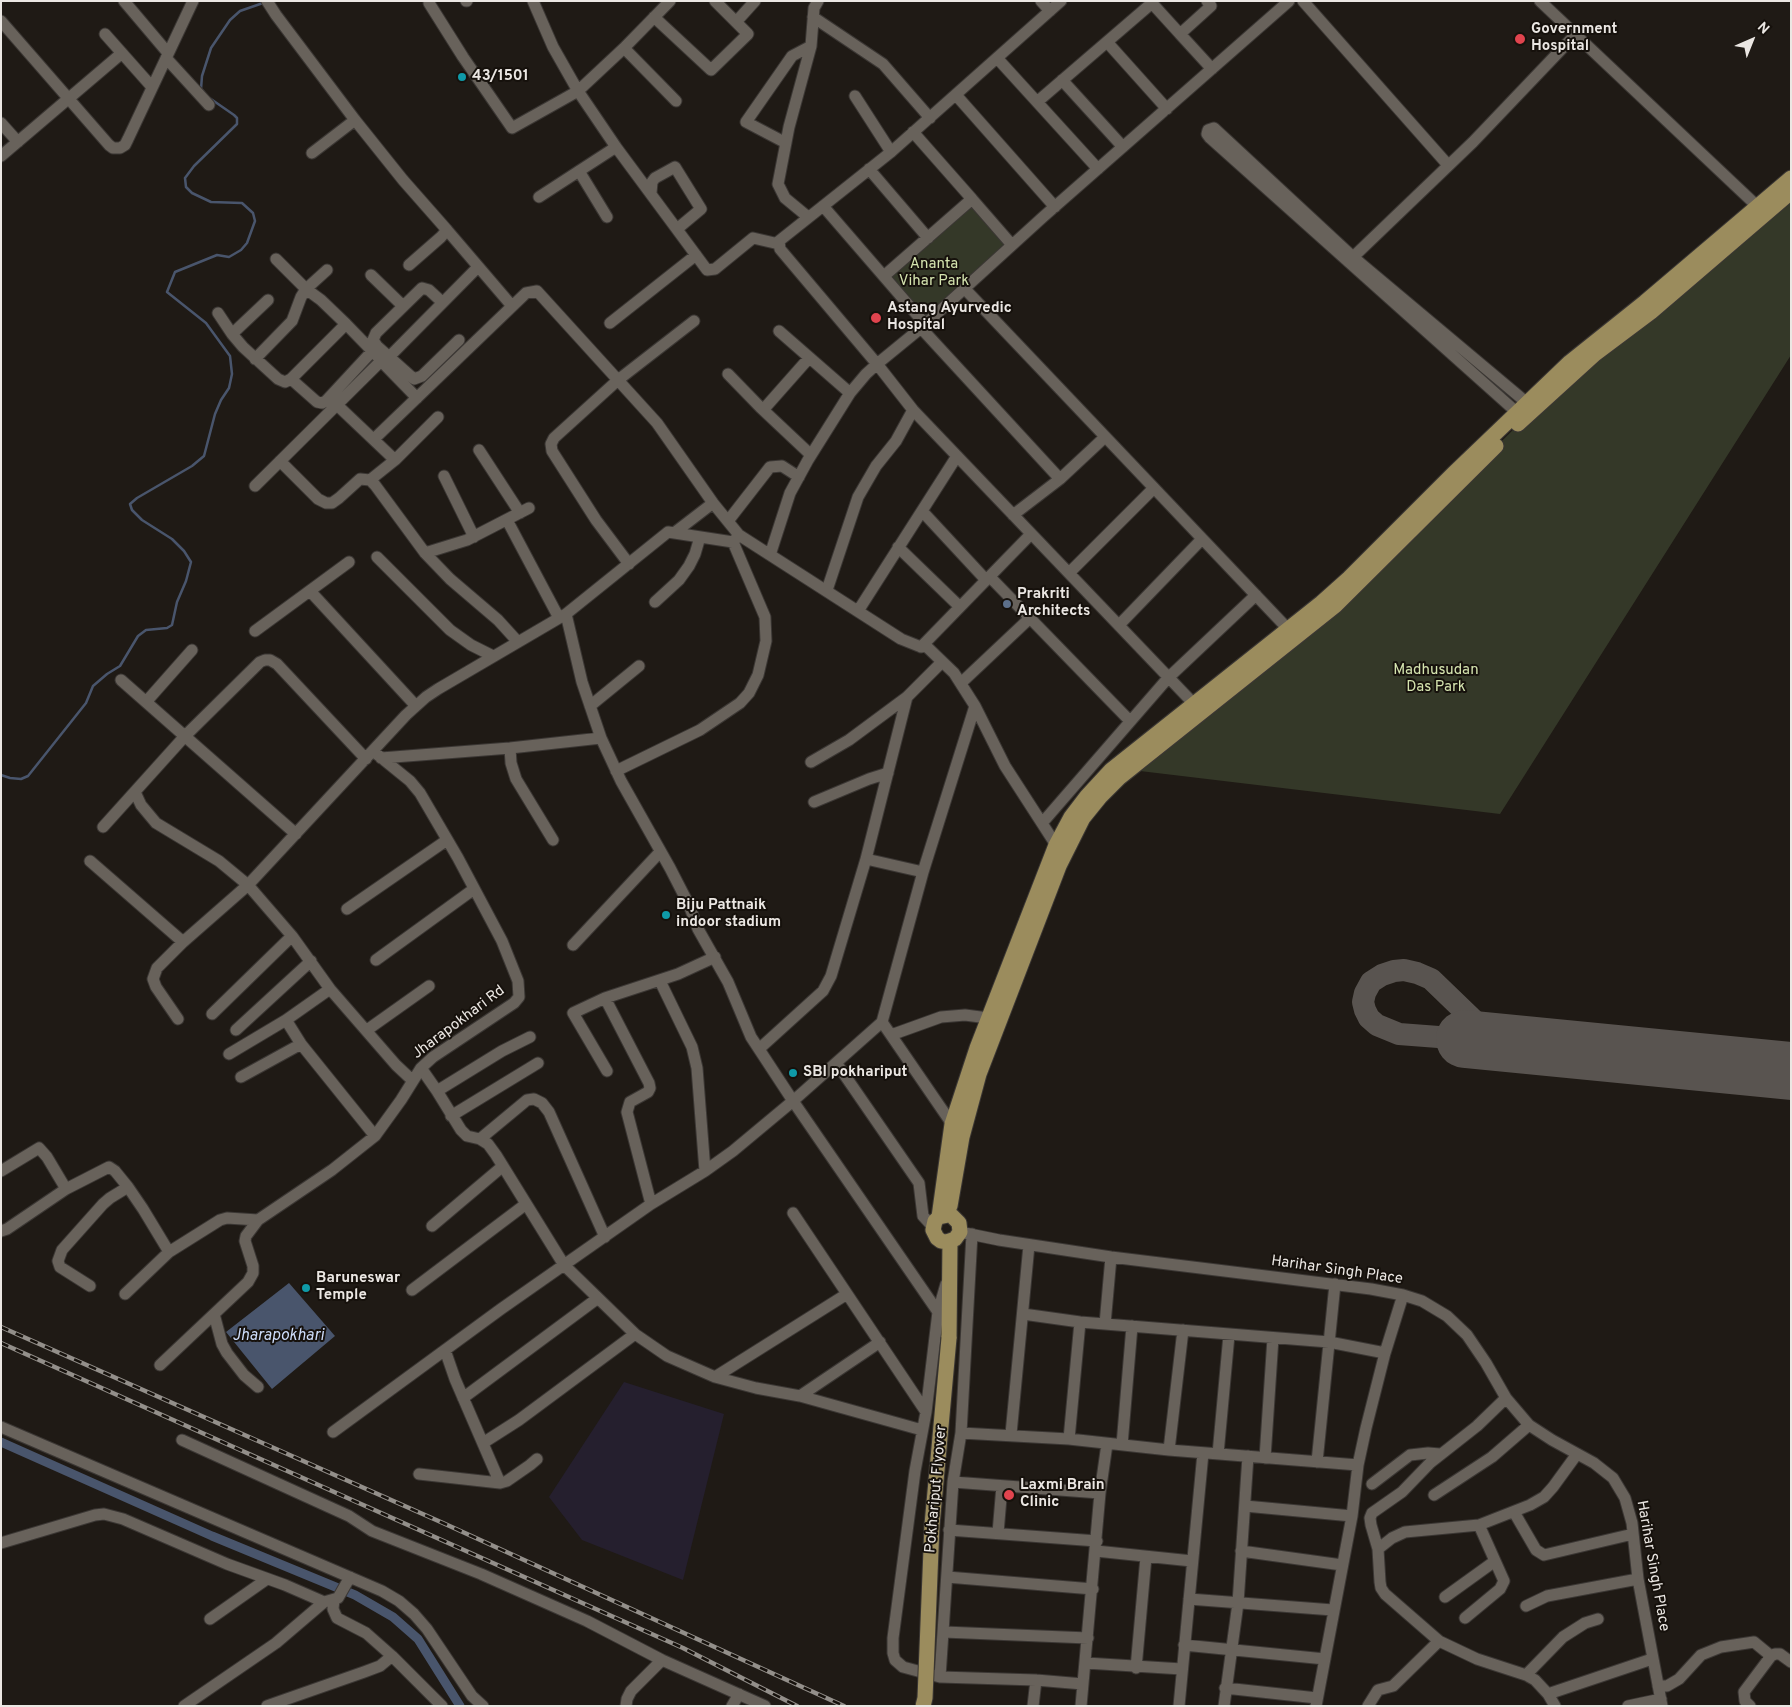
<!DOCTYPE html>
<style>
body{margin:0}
#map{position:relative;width:1792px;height:1707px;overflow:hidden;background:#1f1a15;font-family:Overpass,sans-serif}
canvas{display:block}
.frame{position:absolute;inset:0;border:2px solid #ebe7e3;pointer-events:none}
.north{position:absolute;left:1727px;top:15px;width:50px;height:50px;-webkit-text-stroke:4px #16110c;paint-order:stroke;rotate:44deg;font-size:14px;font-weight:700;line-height:20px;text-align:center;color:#ebe7e3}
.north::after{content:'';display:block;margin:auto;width:18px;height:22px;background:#ebe7e3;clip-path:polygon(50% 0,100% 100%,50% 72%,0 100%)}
</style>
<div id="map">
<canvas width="1792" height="1707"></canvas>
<div class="frame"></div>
<div class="north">N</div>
</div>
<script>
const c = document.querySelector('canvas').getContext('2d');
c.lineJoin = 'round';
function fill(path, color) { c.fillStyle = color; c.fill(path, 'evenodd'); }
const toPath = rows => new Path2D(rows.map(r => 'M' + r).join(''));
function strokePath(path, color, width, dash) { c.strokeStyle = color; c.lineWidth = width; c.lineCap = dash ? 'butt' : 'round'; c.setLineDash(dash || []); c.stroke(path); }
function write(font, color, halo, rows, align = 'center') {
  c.font = font + ' Overpass,sans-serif'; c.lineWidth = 4; c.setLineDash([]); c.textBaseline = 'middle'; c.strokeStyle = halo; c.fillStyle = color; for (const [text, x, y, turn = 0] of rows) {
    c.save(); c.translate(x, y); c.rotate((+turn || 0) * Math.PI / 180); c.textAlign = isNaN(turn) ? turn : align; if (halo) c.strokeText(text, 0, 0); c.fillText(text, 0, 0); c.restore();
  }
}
const commercial = toPath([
 [624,1382,724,1414,683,1580,582,1540,549,1497]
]);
const green = toPath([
 [1791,194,1791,355,1500,814,1140,771,1398,544,1524,419],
 [973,203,1010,245,925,323,885,276]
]);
const water = toPath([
 [289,1283,335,1336,272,1389,226,1332]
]);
const stream = toPath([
 [203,91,201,89,202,76,211,48,230,20,240,11,263,3],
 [1,775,10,778,21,779,28,776,86,703,93,686,107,674,120,666,138,636,146,630,167,628,172,625,177,602,186,581,191,562,184,551,172,539,142,520,132,510,130,504,137,498,192,466,204,456,215,414,221,400,229,388,232,374,230,356,206,323,167,292,175,272,217,255,229,257,241,250,247,243,255,221,253,213,242,203,211,202,192,193,186,187,185,178,194,166,237,124,237,118,234,115,208,97]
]);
const canal = toPath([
 [1,1442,212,1536,355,1595,393,1617,418,1639,460,1706]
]);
const taxiway = toPath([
 [1465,1039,1399,1034,1377,1025,1369,1018,1365,1010,1363,1002,1365,993,1371,982,1382,975,1394,971,1404,970,1417,973,1431,979,1487,1033,1510,1040,1538,1046]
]);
const runway = toPath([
 [1465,1039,1791,1071]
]);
const minor = toPath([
 [124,1,168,53],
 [267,1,276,15,355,120,403,180,447,230],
 [466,1,467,1],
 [533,1,553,47,578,91,616,147,707,270,715,269,753,238,779,244],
 [1041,1,1050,11],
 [1061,1,891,152,779,241,780,249,877,364,913,410,1194,704],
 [1150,1,1180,34],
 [1207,1,1211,6,1180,34,1212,69],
 [1303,1,1448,165],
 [1540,1,1757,206],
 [429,3,463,57,512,128,578,91,624,48,670,1],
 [654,17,711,70,748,34,715,1],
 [813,17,883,64,930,118],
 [1,21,109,145,113,148,120,148,125,145,128,139,193,1],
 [736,22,755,1],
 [105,34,152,87],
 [1107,42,1167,109],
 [624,48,676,101],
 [166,58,209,105],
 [997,58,1098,169],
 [1062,80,1123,147],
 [956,95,1055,207],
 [855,96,891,152],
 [1037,102,1152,3],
 [1,123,18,142],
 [913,132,972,199],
 [786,143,746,122,792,56,811,46,814,8,818,1],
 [312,153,355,120],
 [1,156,122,53],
 [869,169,928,238],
 [579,171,607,217],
 [651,193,652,182,655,178,675,167,701,209,677,229],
 [539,197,616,147],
 [823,206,925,324],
 [808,217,785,198,778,184,789,127,811,46],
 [276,259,306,289,321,300,346,324,377,356],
 [1349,261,1473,142,1575,35],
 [409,265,441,237,447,230,512,306],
 [371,275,403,306],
 [884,276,972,199,1012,245],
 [964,288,1288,629],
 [442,302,429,290,422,288,376,333,373,340,377,346,414,379,422,376,459,340],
 [218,313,232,334,243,347,278,379,285,382,291,379,346,324],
 [610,323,696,255],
 [921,328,1060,479],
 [779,331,850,393],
 [232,334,268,300],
 [389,357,478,267],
 [255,359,292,321,301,297,306,289,327,270],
 [728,374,760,407,811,455],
 [291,379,317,402,322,403,326,401,377,346],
 [336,404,395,460],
 [763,410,809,358],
 [1522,417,1210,138,1207,134,1208,130,1214,128,1353,257,1533,408],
 [374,439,526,293,537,291,657,423,713,503,739,535],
 [479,450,520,513],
 [280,461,318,499,326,503,332,503,339,498,360,479,370,480,375,485,425,553,450,579,498,620,518,642],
 [444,476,474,537],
 [370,480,395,460,438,417],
 [255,486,381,361,417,398],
 [922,511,986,580],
 [1013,515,1060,479,1105,437],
 [507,520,559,618],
 [728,521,770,467,782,466,799,477],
 [674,533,713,503],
 [898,547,960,607],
 [425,553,467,540,529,508],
 [770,555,790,493,808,460,850,393,866,374,877,364,921,328,1043,217,1289,1],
 [377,557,450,630,471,645,493,656],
 [629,564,596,520,552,451,551,444,554,438,618,380,694,321],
 [1069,573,1154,488],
 [990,577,1130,721],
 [827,590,858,497,876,466,896,441,913,410],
 [310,591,416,706],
 [655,602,679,580,689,566,695,554,700,537],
 [858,611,957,456],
 [1120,624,1202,539],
 [255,631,349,562],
 [921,647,1031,534],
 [121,680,296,834],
 [961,683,1030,618],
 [146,702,192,650],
 [590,706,639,666],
 [510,748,511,763,516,779,553,840],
 [381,758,510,748,601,738],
 [811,762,849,740,907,697,942,662],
 [616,771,700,730,740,703,749,693,758,675,766,641,765,617,733,542],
 [135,792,141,805,156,823,219,861,248,885,292,936,330,989,396,1065,412,1080],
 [814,802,869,779,888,773],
 [1043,822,1168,678,1256,595],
 [103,827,185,736,260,662,265,660,270,660,277,664,366,759],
 [866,859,923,872],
 [90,861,183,942],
 [347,909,447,840],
 [573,945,660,852],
 [376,960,474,889],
 [660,981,692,1047,697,1068,705,1171],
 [605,998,649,1083,650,1088,648,1092,630,1102,627,1112,651,1204],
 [212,1014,292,936],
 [178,1019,156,987,153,979,157,968,183,942,248,885,406,715,426,697,438,689,566,614,668,532,733,542,739,535,901,639,921,647,926,646,954,673,975,706,1005,766,1056,845],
 [286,1020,301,1044,375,1136],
 [882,1022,793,1101,938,1312,946,1284],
 [236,1030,311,961],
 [367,1030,429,986],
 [891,1035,941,1017,965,1015,988,1018],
 [759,1049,823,991,831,976,866,859,907,697],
 [229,1054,286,1020,330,989],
 [837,1064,919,1183,923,1216,933,1227],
 [421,1068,437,1091,461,1130,467,1136,480,1139,488,1144,496,1155,564,1265,635,1334,667,1356,715,1377,756,1388,800,1396,922,1430],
 [607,1071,573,1013,605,998,678,974,715,957],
 [241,1077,301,1044],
 [437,1091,502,1051,530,1037],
 [451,1116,538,1063],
 [952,1124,882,1022,923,872,975,706],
 [480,1139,527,1100,534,1099,542,1103,549,1112,605,1237],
 [1,1171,39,1148,47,1157,66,1189],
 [793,1213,926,1412],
 [432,1226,503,1166],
 [1,1231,7,1229,66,1189,109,1167,115,1171,128,1187,143,1209,169,1252],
 [960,1232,999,1240,1111,1257,1371,1289,1403,1295,1422,1301,1447,1316,1467,1335,1486,1363,1506,1398,1529,1425,1552,1440,1594,1463,1613,1478,1625,1498,1632,1523,1638,1579,1662,1706],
 [90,1286,60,1267,58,1261,62,1250,103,1204,110,1198,128,1187],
 [412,1290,526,1204],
 [125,1294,169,1252,220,1220,227,1218,258,1220],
 [938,1312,926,1412,915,1471,893,1638,893,1653,895,1660,903,1667,940,1677,1036,1680,1083,1684],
 [214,1314,222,1344,227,1353,244,1375,258,1387],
 [1023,1314,1080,1322,1329,1342,1385,1353],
 [1105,1324,1111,1257],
 [445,1350,455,1379,500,1483],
 [160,1365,248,1282,253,1273,253,1266,245,1241,246,1236,258,1220,332,1170,375,1136,401,1100,421,1068,433,1057,514,1003,519,997,518,981,502,941,458,858,420,793,410,781,373,751],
 [715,1377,847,1294],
 [800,1396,880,1342],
 [463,1398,598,1298],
 [1506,1398,1477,1426,1430,1463,1402,1492,1372,1513,1370,1518,1371,1525,1378,1549,1380,1582,1381,1588,1385,1594,1439,1641,1477,1659,1526,1675,1535,1680,1548,1694,1555,1706],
 [1,1427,382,1591,399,1601,414,1614,427,1629,472,1696,483,1706],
 [333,1432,501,1309,651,1204,705,1171,733,1151,793,1101,751,1037,728,982,698,929,689,905,670,868,621,781,601,738,582,682,566,614],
 [961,1433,1069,1439,1169,1450,1358,1465],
 [1011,1434,1029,1245],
 [1069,1439,1080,1322],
 [182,1440,349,1516,372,1531,481,1574,587,1621,662,1660,765,1706],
 [483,1443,519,1420,635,1334],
 [1122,1445,1132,1326],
 [1169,1450,1183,1330],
 [1218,1454,1229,1335],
 [1265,1458,1273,1338],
 [1317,1462,1335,1284],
 [419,1474,500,1483,507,1481,530,1465,537,1459],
 [953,1482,1100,1493],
 [1372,1484,1410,1455,1428,1453,1440,1454],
 [1434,1495,1492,1457,1529,1425],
 [1245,1506,1352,1516],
 [1514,1512,1536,1550,1544,1555,1633,1534],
 [949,1530,1097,1541],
 [998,1533,1002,1486],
 [1,1543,95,1515,104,1514,123,1519,227,1564,285,1585,324,1602,338,1598,350,1577],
 [1378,1549,1392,1538,1405,1532,1479,1525,1530,1505,1544,1497,1553,1487,1577,1454],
 [1096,1551,1192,1561],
 [1241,1551,1342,1565],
 [947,1577,1093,1589],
 [1445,1597,1495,1561],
 [1189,1599,1333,1610],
 [334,1600,333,1609,337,1618,366,1633,392,1656,442,1706],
 [1526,1606,1547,1596,1638,1579],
 [1465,1618,1500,1589,1504,1581,1479,1525],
 [210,1619,267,1579],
 [944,1632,1088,1638],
 [1184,1645,1325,1659],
 [1086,1663,1182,1669],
 [1136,1668,1146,1557],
 [1526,1675,1563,1637,1585,1623,1598,1619],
 [940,1677,953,1482,961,1433,972,1234],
 [1658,1686,1667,1686,1679,1679,1701,1655,1721,1647,1754,1642,1771,1656],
 [1225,1688,1317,1698],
 [1548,1694,1652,1659],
 [184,1706,276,1643,324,1602],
 [267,1706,364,1672,380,1666,392,1656],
 [626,1706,627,1699,631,1691,662,1660],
 [732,1706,739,1694],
 [1033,1706,1036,1680],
 [1081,1706,1100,1493,1107,1444],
 [1179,1706,1203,1453],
 [1224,1706,1238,1603,1248,1456],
 [1316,1706,1352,1516,1358,1465,1366,1428,1385,1353,1403,1295],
 [1368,1706,1378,1690,1393,1686,1439,1641],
 [1628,1706,1661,1699],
 [1750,1706,1745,1701,1744,1692,1771,1656,1775,1654,1780,1654,1791,1662]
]);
const major = toPath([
 [1518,424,1595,354,1651,312,1791,192],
 [950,1206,962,1137,979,1074,1059,866,1083,818,1100,797,1119,778,1335,606,1496,446],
 [939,1217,948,1215,952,1216,959,1223,960,1232,955,1239,946,1242,941,1241,937,1238,933,1230,935,1221,939,1217,952,1124,977,1048,1056,845,1071,817,1087,796,1111,770,1321,603,1349,578,1454,473,1570,362,1645,302,1791,178],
 [949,1338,950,1242]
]);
const rail = toPath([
 [1,1327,443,1523,844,1706],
 [1,1343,683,1648,797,1706]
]);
const majorBridge = toPath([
 [923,1706,925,1698,932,1525,949,1338]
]);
const markers = [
 [1520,39,6,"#e0444e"],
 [462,77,5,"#0f9aa8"],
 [876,318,6,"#e0444e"],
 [1007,604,5,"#5c6f8a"],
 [666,915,5,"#0f9aa8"],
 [793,1073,5,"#0f9aa8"],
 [306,1288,5,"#0f9aa8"],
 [1009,1495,6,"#e0444e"]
];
const poiNames = [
 ["Government",1531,30],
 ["Hospital",1531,47],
 ["43/1501",472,77],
 ["Astang Ayurvedic",887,309],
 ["Hospital",887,326],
 ["Prakriti",1017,595],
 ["Architects",1017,612],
 ["Biju Pattnaik",676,906],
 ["indoor stadium",676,923],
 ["SBI pokhariput",803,1073],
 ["Baruneswar",316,1279],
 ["Temple",316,1296],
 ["Laxmi Brain",1020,1486],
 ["Clinic",1020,1503]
];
const parkNames = [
 ["Ananta",934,265],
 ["Vihar Park",934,282],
 ["Madhusudan",1436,671],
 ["Das Park",1436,688]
];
const streetNames = [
 ["Jharapokhari Rd",459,1023,-37],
 ["Harihar Singh Place",1337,1271,8],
 ["Pokhariput Flyover",937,1489,-85],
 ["Harihar Singh Place",1652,1566,80]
];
const waterNames = [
 ["Jharapokhari",278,1337]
];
fill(commercial, '#251f2e');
fill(green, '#343828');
fill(water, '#49556c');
strokePath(stream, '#49556c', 2.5);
strokePath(canal, '#49556c', 9);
strokePath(taxiway, '#595450', 22);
strokePath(runway, '#595450', 58);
strokePath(minor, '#3b3734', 13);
strokePath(major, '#3b3734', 17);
strokePath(minor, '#68625b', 11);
strokePath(major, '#9b8c5d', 15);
strokePath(rail, '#938f8a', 4.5);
strokePath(rail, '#16110c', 2.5, [8]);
strokePath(majorBridge, '#3b3734', 17, []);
strokePath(majorBridge, '#9b8c5d', 15);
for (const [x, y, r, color] of markers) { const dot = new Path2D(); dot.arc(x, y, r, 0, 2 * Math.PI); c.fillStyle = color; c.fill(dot); strokePath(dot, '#16110c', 2); }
write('bold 15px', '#ebe7e3', '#16110c', poiNames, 'left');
write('15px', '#d5e4af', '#16110c', parkNames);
write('15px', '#ebe7e3', '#16110c', streetNames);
write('italic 16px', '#cddcf9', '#16110c', waterNames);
</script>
